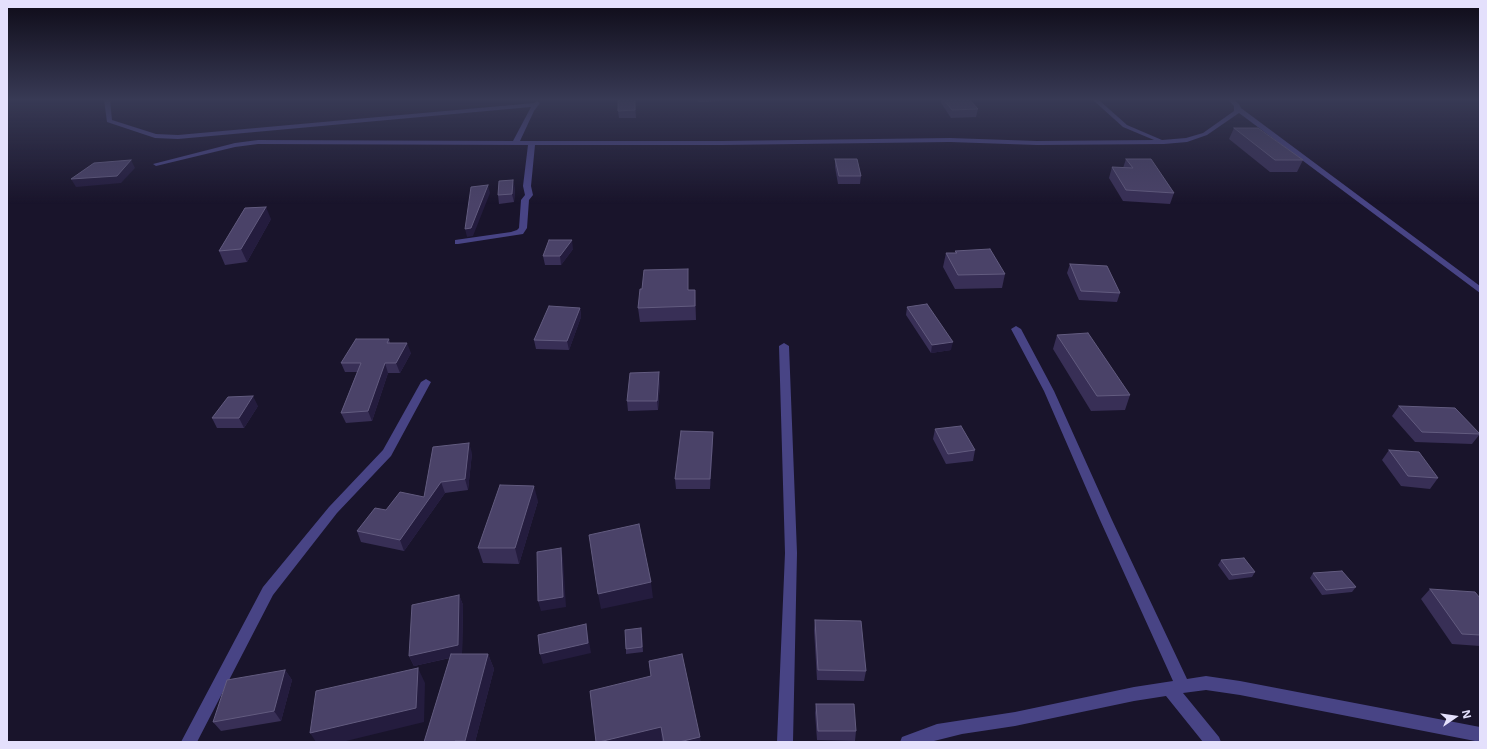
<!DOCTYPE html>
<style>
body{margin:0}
#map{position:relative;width:1487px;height:749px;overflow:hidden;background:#19142b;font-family:"Open Sans",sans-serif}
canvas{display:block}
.frame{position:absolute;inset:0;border:8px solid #e4e0fc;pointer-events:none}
.north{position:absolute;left:1435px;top:697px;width:40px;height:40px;-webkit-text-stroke:3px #19142b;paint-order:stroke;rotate:77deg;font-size:11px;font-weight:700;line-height:16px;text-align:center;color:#e4e0fc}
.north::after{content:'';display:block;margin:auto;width:14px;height:18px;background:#e4e0fc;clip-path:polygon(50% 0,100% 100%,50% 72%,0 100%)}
</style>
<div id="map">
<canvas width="1487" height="749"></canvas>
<div class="frame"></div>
<div class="north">N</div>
</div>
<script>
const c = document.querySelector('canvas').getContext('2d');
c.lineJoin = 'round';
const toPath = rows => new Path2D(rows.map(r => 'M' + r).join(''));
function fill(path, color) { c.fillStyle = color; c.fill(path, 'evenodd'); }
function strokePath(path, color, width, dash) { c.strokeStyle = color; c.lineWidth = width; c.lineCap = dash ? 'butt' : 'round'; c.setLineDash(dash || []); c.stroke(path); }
const minor = toPath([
 [104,100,110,100,112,120,156,134,178,135,534,103,537,101,540,103,534,111,520,141,722,141,950,138,1037,141,1154,140,1123,127,1093,100,1099,100,1127,125,1162,140,1186,138,1203,133,1234,111,1234,106,1228,100,1234,100,1239,104,1241,108,1480,286,1480,293,1239,113,1207,135,1187,142,1164,144,1037,145,950,142,722,145,535,145,531,186,533,195,529,200,527,228,523,234,458,244,455,244,455,240,511,232,517,230,519,228,521,200,525,195,523,186,528,145,258,144,235,147,156,166,153,164,235,143,258,140,513,141,531,107,178,139,155,138,107,122,104,100],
 [1016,326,1021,329,1054,391,1112,520,1187,679,1206,676,1240,681,1480,727,1480,742,1240,695,1206,690,1183,693,1219,737,1221,742,1203,742,1166,696,1134,701,1015,726,962,734,930,742,900,742,902,737,937,724,1015,712,1134,687,1173,681,1100,520,1044,391,1011,329,1016,326],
 [784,343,789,346,797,553,793,742,777,742,785,553,779,346,784,343],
 [426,379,431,382,391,456,337,513,273,595,197,742,181,742,263,587,329,507,383,450,421,382,426,379]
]);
const wall = toPath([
 [635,100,636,118,619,118,618,111],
 [698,100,722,100,722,101,699,102],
 [941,100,970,100,978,109,976,117,951,118,941,103],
 [1234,128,1303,160,1297,172,1270,172,1229,139],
 [835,159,861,176,860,184,838,184,835,167],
 [1126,159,1174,193,1170,204,1123,201,1109,178,1112,167,1123,168],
 [515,188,514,202,499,204,498,195],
 [271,219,247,262,225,265,219,251],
 [573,249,561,265,545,265,543,256],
 [955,251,1005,274,1002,288,955,289,943,267,946,253,955,253],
 [1070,264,1120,293,1117,302,1079,300,1067,273],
 [688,282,688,290,695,290,696,320,640,322,638,308],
 [907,307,951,350,931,353,906,315],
 [580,308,581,317,569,350,536,349,534,340],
 [1057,335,1130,395,1125,410,1091,411,1053,349],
 [389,339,390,343,411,353,400,373,388,373,372,421,346,423,341,413,357,372,345,372,341,363],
 [660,382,658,410,628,411,627,401],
 [258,406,244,428,217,428,212,418],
 [1399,406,1480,433,1480,434,1472,444,1415,442,1392,416],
 [935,429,975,450,973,461,946,464,933,439],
 [713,442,710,489,676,489,675,479],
 [1389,450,1438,478,1430,489,1401,486,1382,460],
 [472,453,468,490,445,493,404,551,361,542,357,531,386,510,424,497],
 [538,501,519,564,483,563,478,548],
 [1221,560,1255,572,1252,577,1229,580,1218,565],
 [1313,573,1356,587,1352,592,1322,595,1310,578],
 [1430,589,1480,598,1480,646,1452,644,1421,599],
 [459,595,463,605,462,654,488,654,494,669,475,742,424,742,450,658,414,666,409,656],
 [815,620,866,671,864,681,817,680,814,630],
 [642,633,643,652,626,654,626,649],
 [649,661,701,742,663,742,662,741,659,742,596,742,651,676],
 [285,670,292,680,281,721,221,731,213,722],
 [816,704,856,731,855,741,817,740,815,713]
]);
const shadedWall = toPath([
 [131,160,135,168,121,183,76,187,71,179],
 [513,180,515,188,514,202,512,194],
 [488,185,490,193,473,236,467,237,465,229],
 [266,207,271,219,247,262,241,249],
 [572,240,573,249,561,265,560,256],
 [580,308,581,317,569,350,567,341],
 [953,342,951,350,931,353,932,345],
 [407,343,411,353,400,373,396,363],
 [385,363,388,373,372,421,368,411],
 [659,372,660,382,658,410,657,401],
 [253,396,258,406,244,428,239,418],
 [713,432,713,442,710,489,710,479],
 [469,443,472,453,468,490,465,479],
 [441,482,445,493,404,551,400,540],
 [534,486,538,501,519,564,515,548],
 [561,548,563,558,566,607,541,611,538,601],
 [651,582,653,598,601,609,598,594],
 [459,595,463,605,462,655,414,666,409,656],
 [586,624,588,635,591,653,543,664,540,654],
 [488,654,494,669,475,742,466,742,465,741],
 [418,668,425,683,424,722,342,742,316,742,310,733],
 [285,670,292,680,281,721,274,711],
 [661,727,662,741,659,742,599,742],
 [700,737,701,742,679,742]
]);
const building = toPath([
 [618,100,635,100,635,110,618,111,618,100],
 [944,100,970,100,978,109,952,110,944,100],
 [1234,128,1258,128,1303,160,1275,160,1234,128],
 [835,159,857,159,861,176,839,176,835,159],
 [1126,159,1151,159,1174,193,1126,190,1112,167,1133,168,1126,159],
 [131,160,117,176,71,179,94,163,131,160],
 [513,180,512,194,498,195,499,181,513,180],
 [488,185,471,228,465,229,471,187,488,185],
 [266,207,241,249,219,251,245,208,266,207],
 [549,240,572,240,560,256,543,256,549,240],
 [990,249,1005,274,958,275,946,253,957,253,955,251,990,249],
 [1070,264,1107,266,1120,293,1081,291,1070,264],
 [688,269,688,290,695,290,695,306,638,308,640,289,642,289,644,270,688,269],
 [927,304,953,342,932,345,907,307,927,304],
 [549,306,580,308,567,341,534,340,549,306],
 [1088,333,1130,395,1097,396,1057,335,1088,333],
 [356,339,389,339,387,343,407,343,396,363,385,363,368,411,341,413,361,363,341,363,356,339],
 [659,372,657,401,627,401,630,373,659,372],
 [253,396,239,418,212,418,228,397,253,396],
 [1399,406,1455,408,1480,434,1422,432,1399,406],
 [961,426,975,450,948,454,935,429,961,426],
 [681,431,713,432,710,479,675,479,681,431],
 [469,443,465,479,441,482,400,540,357,531,375,508,386,510,400,492,424,497,433,447,469,443],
 [1389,450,1419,452,1438,478,1408,476,1389,450],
 [500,485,534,486,515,548,478,548,500,485],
 [639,524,651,582,598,594,589,535,639,524],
 [561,548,563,597,538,601,537,552,561,548],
 [1244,558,1255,572,1232,575,1221,560,1244,558],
 [1342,571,1356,587,1326,590,1313,573,1342,571],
 [1430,589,1475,592,1480,598,1480,635,1462,634,1430,589],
 [459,595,458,645,409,656,412,605,459,595],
 [815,620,861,621,866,671,818,670,815,620],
 [586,624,588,643,540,654,538,635,586,624],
 [641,628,642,647,626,649,625,630,641,628],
 [451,654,488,654,465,741,455,741,455,742,424,742,451,654],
 [682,654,700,737,679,742,664,742,661,727,599,742,596,742,590,691,651,676,649,661,682,654],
 [418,668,416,708,310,733,316,691,418,668],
 [285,670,274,711,213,722,227,680,285,670],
 [816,704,854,704,856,731,818,731,816,704]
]);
fill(minor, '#484485');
fill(wall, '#382f56');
fill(shadedWall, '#241c3e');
fill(building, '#4a4268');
strokePath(building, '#625b7f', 1);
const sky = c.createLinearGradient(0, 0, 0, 204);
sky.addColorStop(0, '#0e0b18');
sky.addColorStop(0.49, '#383a55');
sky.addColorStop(1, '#383a5500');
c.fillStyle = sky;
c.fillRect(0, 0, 1487, 204);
</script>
